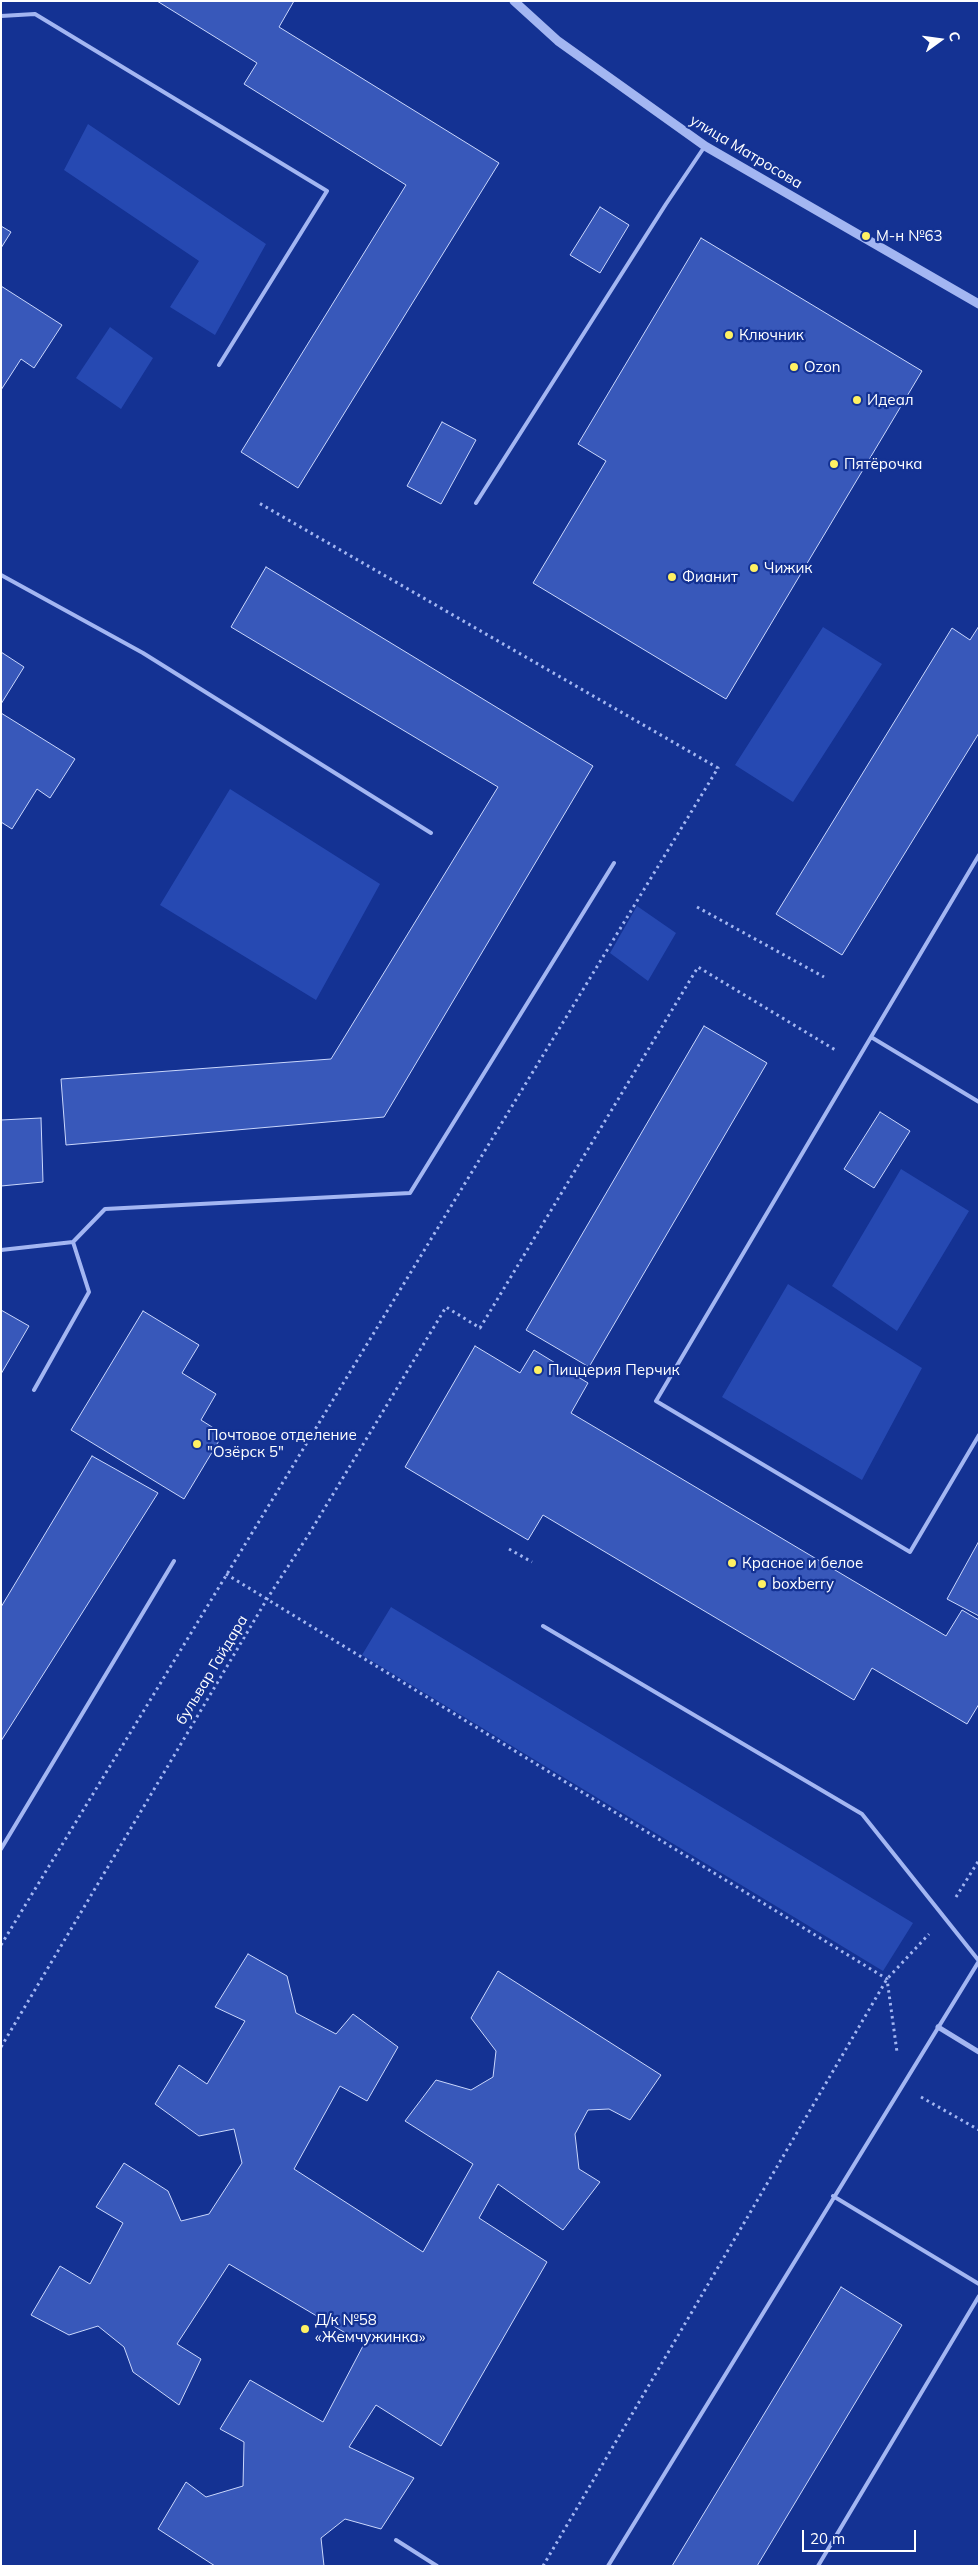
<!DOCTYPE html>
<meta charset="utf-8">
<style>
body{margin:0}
#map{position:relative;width:980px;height:2567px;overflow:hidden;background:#143293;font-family:Mulish,sans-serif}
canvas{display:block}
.frame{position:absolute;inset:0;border:2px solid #fff;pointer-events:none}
.north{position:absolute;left:915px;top:15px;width:50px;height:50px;-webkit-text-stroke:4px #143293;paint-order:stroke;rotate:76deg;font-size:14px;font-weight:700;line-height:20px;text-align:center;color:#fff}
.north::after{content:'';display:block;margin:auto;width:18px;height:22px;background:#fff;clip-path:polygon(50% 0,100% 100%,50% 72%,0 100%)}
.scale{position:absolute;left:802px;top:2530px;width:114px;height:22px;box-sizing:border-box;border:2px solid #fff;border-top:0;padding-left:6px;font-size:15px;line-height:18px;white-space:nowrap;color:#fff;-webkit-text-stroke:4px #143293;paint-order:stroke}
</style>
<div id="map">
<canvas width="980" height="2567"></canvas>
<div class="frame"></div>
<div class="north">С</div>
<div class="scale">20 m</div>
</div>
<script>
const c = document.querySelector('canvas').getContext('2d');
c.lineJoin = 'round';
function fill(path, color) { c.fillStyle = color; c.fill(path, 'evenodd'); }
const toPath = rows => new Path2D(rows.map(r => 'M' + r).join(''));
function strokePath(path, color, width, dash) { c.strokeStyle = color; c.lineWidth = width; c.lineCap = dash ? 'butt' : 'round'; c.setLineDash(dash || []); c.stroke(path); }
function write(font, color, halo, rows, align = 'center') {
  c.font = font + ' Mulish,sans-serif'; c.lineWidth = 4.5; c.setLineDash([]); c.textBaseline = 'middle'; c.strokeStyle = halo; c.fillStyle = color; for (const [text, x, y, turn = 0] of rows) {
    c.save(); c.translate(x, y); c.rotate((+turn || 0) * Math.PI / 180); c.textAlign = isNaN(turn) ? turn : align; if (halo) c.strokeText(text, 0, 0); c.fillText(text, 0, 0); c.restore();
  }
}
const green = toPath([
 [88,124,266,244,215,335,170,307,199,261,64,170],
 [110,327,153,358,121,409,76,378],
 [823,627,882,664,793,802,735,765],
 [230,789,380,884,316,1000,160,905],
 [637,906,676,933,648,981,610,953],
 [901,1169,969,1211,897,1331,832,1286],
 [788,1284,922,1368,862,1480,722,1397],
 [391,1607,913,1923,883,1971,362,1655]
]);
const building = toPath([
 [157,1,294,1,279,27,499,163,298,488,241,452,406,185,244,84,257,63,157,1],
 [600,207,629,225,600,273,570,255,600,207],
 [1,226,11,232,1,248,1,226],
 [701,238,922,371,726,699,533,583,606,461,578,444,701,238],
 [1,286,62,325,34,368,21,359,1,390,1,286],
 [442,422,476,440,441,504,407,486,442,422],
 [266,567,593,766,384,1117,66,1145,61,1079,331,1059,498,787,231,627,266,567],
 [979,626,979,733,842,955,776,914,952,628,970,640,979,626],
 [1,652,24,667,1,704,1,652],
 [1,713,75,759,50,798,37,789,12,829,1,822,1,713],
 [704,1026,767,1063,589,1367,526,1330,704,1026],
 [880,1112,910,1131,874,1188,844,1169,880,1112],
 [41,1118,43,1182,1,1186,1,1120,41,1118],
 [1,1310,29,1326,1,1374,1,1310],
 [143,1311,199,1345,182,1373,216,1394,201,1420,223,1434,184,1499,71,1430,143,1311],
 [475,1346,520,1373,534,1350,588,1383,571,1413,946,1636,962,1610,979,1620,979,1704,967,1724,872,1668,854,1700,543,1515,528,1540,405,1467,475,1346],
 [92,1456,158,1493,1,1741,1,1607,92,1456],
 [979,1541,979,1616,947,1599,979,1541],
 [248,1954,287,1976,296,2013,336,2034,353,2014,398,2047,367,2101,340,2086,294,2169,423,2252,473,2164,405,2121,436,2080,471,2090,493,2077,496,2051,471,2018,498,1971,661,2075,630,2120,609,2109,588,2110,575,2134,579,2169,600,2182,563,2230,498,2184,479,2218,547,2262,441,2446,376,2405,349,2447,414,2478,381,2529,345,2519,321,2538,324,2566,215,2566,158,2529,186,2482,206,2497,243,2486,244,2442,220,2429,250,2380,323,2422,364,2344,229,2264,177,2344,201,2359,179,2405,133,2372,124,2347,98,2326,69,2335,31,2315,60,2266,90,2284,123,2223,96,2207,124,2163,168,2191,181,2221,209,2214,242,2163,234,2129,199,2136,155,2104,179,2065,207,2084,245,2021,215,2007,248,1954],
 [841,2287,902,2325,757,2566,672,2566,841,2287]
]);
const path = toPath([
 [697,907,824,977],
 [509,1549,532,1562],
 [226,1574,887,1979,897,2052],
 [956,1897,979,1860],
 [1,1945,718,768,259,503],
 [1,2047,267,1599,309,1534,446,1307,480,1328,698,967,837,1051],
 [921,2097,979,2130],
 [543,2566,887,1979,929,1934]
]);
const service = toPath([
 [1,16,35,14,327,191,219,365],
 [476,503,666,204,705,146],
 [1,575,143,653,431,833],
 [979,855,871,1037,979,1102],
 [871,1037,656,1401,910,1552,979,1435],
 [1,1250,73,1242,105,1209,410,1193,614,863],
 [34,1390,89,1292,73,1242],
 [543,1626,862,1814,979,1961],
 [1,1849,174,1561],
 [833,2196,979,2284],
 [396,2540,437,2566],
 [608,2566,979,1961],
 [818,2566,979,2296]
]);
const minor = toPath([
 [938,2027,979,2052]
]);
const tertiary = toPath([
 [514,1,558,41,705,146,979,304]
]);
const markers = [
 [866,236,5,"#fff163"],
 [729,335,5,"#fff163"],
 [794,367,5,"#fff163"],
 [857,400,5,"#fff163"],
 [834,464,5,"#fff163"],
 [754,568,5,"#fff163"],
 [672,577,5,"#fff163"],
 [538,1370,5,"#fff163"],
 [197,1444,5,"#fff163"],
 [732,1563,5,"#fff163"],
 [762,1584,5,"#fff163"],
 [305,2329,5,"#fff163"]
];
const streetNames = [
 ["улица Матросова",746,152,31],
 ["бульвар Гайдара",212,1670,-59]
];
const poiNames = [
 ["М-н №63",876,236],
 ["Ключник",739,335],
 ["Ozon",804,367],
 ["Идеал",867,400],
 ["Пятёрочка",844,464],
 ["Чижик",764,568],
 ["Фианит",682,577],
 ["Пиццерия Перчик",548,1370],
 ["Почтовое отделение",207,1435],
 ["\"Озёрск 5\"",207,1452],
 ["Красное и белое",742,1563],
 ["boxberry",772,1584],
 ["Д/к №58",315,2320],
 ["«Жемчужинка»",315,2337]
];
fill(green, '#2649b2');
fill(building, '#3858ba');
strokePath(building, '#cad7fc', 1);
strokePath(path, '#a3b6f2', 3, [2.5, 4]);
strokePath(service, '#a3b6f2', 4);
strokePath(minor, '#a3b6f2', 5);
strokePath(tertiary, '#a3b6f2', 9);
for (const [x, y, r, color] of markers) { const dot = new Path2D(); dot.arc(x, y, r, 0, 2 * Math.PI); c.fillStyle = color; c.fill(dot); strokePath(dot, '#143293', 2); }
write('15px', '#fff', '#143293', streetNames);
write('15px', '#fff', '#143293', poiNames, 'left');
</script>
